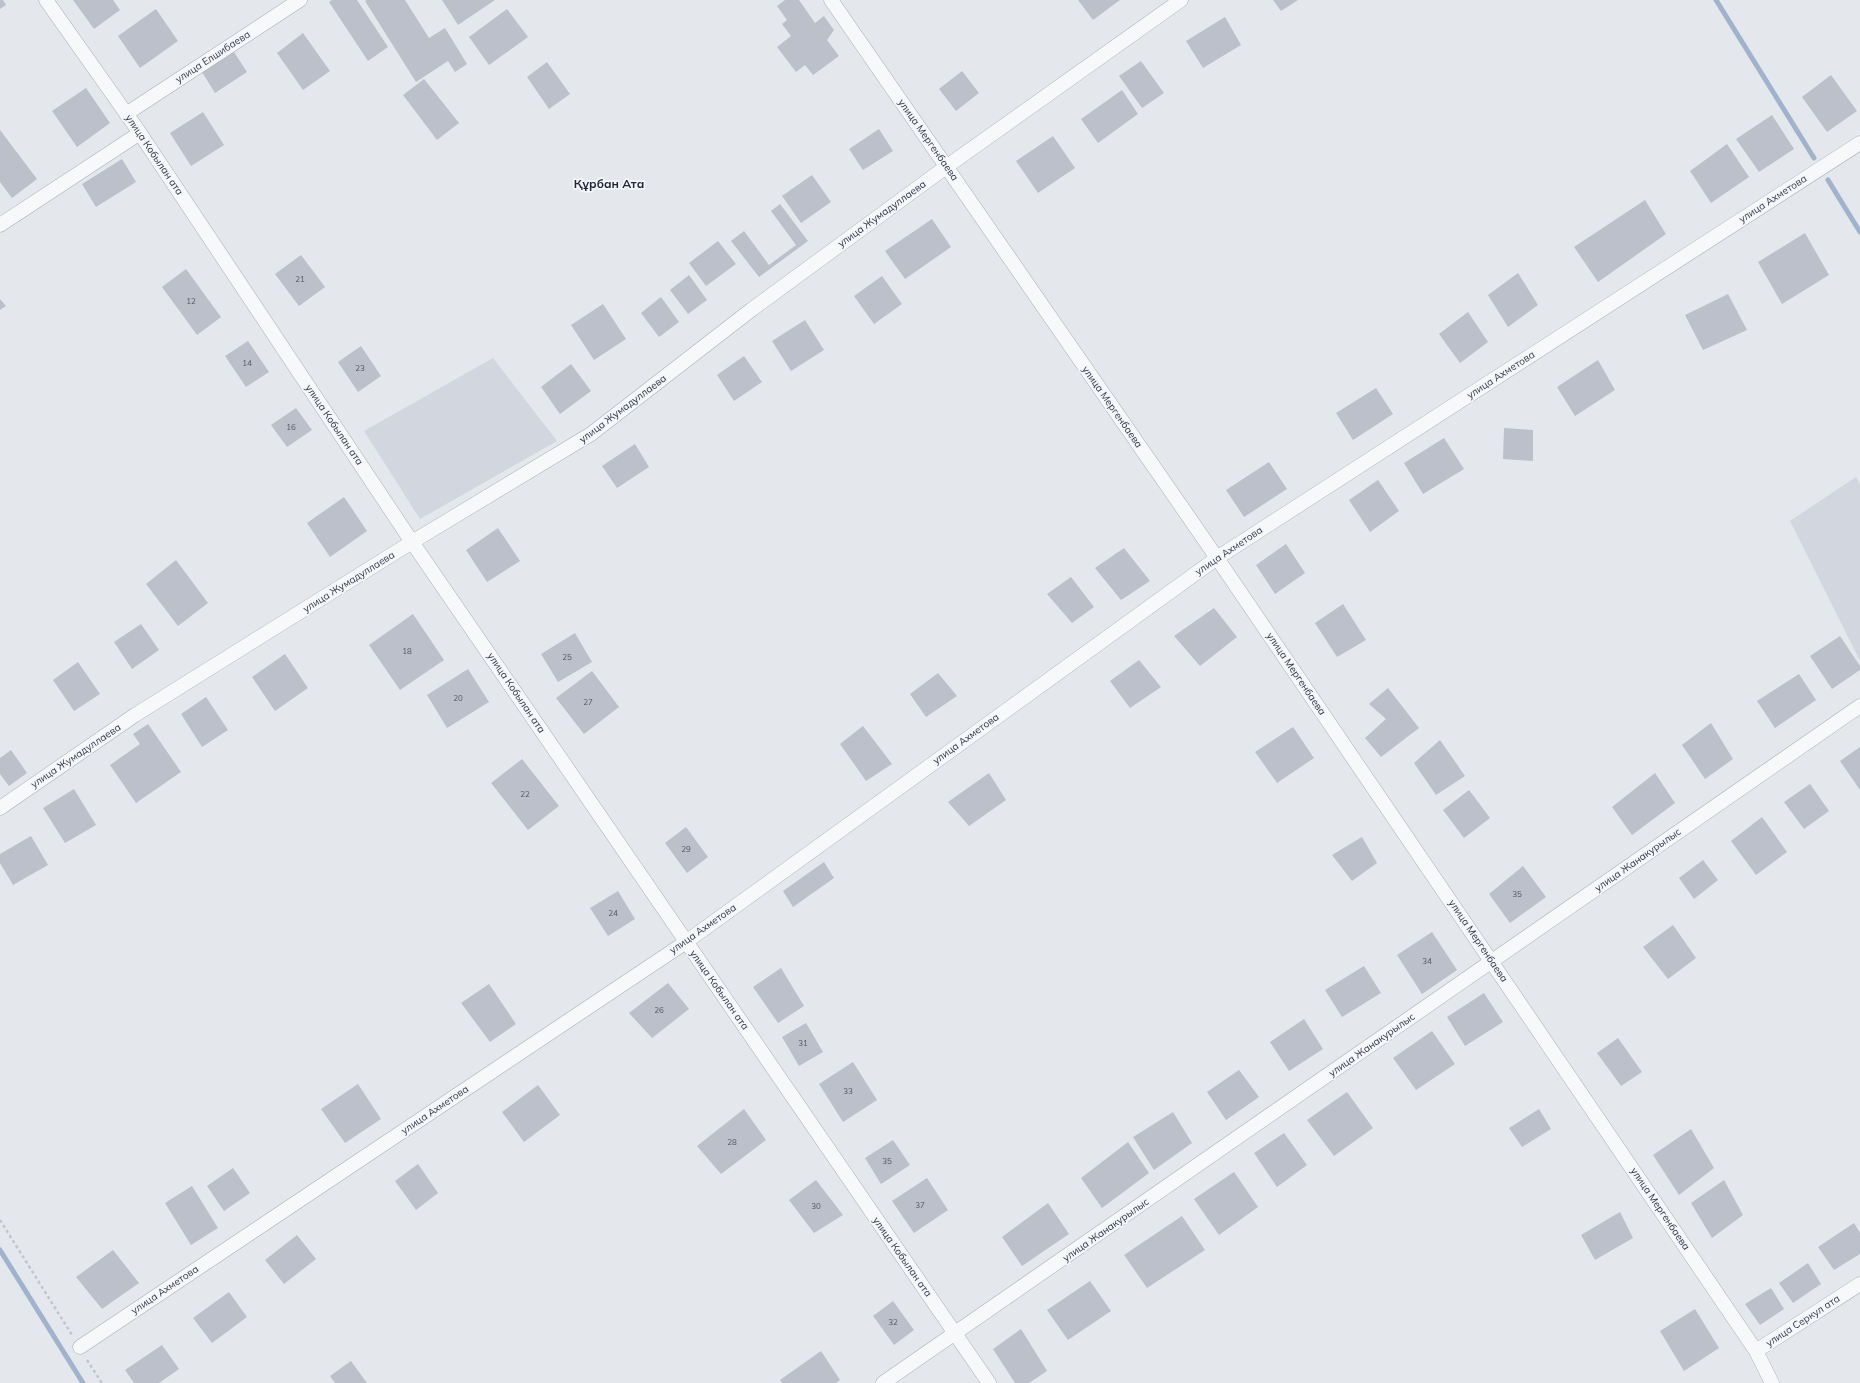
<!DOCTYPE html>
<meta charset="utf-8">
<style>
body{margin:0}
canvas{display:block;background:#e4e7ec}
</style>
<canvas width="1860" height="1383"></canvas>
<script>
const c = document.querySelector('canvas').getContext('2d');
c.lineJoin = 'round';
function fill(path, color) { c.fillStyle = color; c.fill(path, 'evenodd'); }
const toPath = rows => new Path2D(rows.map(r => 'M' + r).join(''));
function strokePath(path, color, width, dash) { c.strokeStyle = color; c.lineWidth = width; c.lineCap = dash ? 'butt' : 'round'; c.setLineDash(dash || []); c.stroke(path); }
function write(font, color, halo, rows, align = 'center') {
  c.font = font + ' Mulish,sans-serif'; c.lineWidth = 3.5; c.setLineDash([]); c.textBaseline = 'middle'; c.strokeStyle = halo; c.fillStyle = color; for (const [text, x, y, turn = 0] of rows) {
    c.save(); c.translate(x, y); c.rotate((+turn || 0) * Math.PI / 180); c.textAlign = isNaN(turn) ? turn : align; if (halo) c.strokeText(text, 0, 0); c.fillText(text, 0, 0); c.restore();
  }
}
const built = toPath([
 [493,358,557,441,420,519,364,431],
 [1856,477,1860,484,1860,661,1790,521]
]);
const stream = toPath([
 [1716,0,1814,158],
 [1828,180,1860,232],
 [0,1250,83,1383]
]);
const building = toPath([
 [0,0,3,0,6,5,0,9],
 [73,0,113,0,120,10,94,29],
 [332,0,357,0,388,47,368,61,329,2],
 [367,0,405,0,429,38,445,28,467,64,455,72,448,61,416,82,365,1],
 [442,0,495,0,458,25],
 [785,0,799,0,815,23,824,16,834,30,827,40,839,56,813,75,805,65,796,72,777,47,791,36,782,24,787,20,777,6],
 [1078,0,1120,0,1093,20],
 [1273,0,1298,0,1281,11],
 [156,9,178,41,140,68,118,36],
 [507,9,528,37,489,65,469,37],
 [1225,17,1241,45,1203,68,1186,41],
 [303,33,330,71,303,90,277,53],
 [234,52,247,72,215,93,202,72],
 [1141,61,1164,93,1142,108,1119,76],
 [547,62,570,94,549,109,527,77],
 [962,71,979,93,956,111,939,89],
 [1831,75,1857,111,1827,132,1802,97],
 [424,79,459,123,437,140,403,95],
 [86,88,110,123,77,147,52,111],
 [1122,90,1138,114,1098,143,1081,119],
 [203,112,224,145,191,166,170,133],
 [1772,115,1794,149,1759,172,1736,139],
 [879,129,893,151,863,170,849,149],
 [0,130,37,179,12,198,0,182],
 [1053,136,1075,168,1038,193,1016,161],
 [1727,144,1749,177,1711,203,1690,171],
 [122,159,136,182,96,207,82,184],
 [812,175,831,202,801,223,782,196],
 [1645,200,1666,234,1598,282,1574,247],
 [780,204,808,241,759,277,731,241,744,231,769,265,796,245,771,211],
 [932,219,951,247,905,279,885,251],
 [1805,233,1829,275,1782,304,1758,262],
 [718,241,736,264,706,286,689,263],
 [301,255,325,287,299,306,275,274],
 [186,269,221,317,197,335,162,287],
 [1518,273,1538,305,1508,327,1488,295],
 [689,275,707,300,688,314,670,290],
 [882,276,902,304,874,324,854,296],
 [1728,294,1747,330,1703,350,1685,315],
 [661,297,679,322,659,337,641,313],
 [0,299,6,306,0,310],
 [603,304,626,339,594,360,571,325],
 [1468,312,1488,342,1460,363,1439,334],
 [805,320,824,350,791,371,772,341],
 [248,341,269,372,246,387,225,356],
 [361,346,381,376,358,392,338,362],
 [744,356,762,382,734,401,717,375],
 [1598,360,1615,390,1575,416,1557,387],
 [571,364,591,391,560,414,541,387],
 [1376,388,1393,414,1353,440,1336,413],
 [296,408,312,430,287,447,271,425],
 [1504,428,1533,430,1533,461,1503,459],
 [1444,438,1464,469,1423,494,1404,463],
 [635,444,649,467,617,488,602,466],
 [1269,462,1287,489,1244,517,1226,490],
 [1378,480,1399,511,1370,532,1349,500],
 [344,497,367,531,330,557,307,523],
 [498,528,520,561,487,582,466,550],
 [1286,544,1305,573,1275,594,1256,565],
 [1124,548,1150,581,1121,600,1095,568],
 [176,560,208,603,178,626,146,584],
 [1071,577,1094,607,1072,623,1047,594],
 [1343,604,1366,640,1337,657,1315,623],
 [1214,608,1237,637,1200,666,1174,636],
 [413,614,444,660,400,690,369,645],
 [141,624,159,650,132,669,114,642],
 [575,633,592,662,558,682,541,654],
 [1840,636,1860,666,1860,670,1832,689,1810,656],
 [285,654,308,688,275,711,252,677],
 [1139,660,1161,687,1130,708,1110,681],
 [78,662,100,694,74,711,53,680],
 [468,669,489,702,447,728,427,695],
 [592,671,619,707,584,734,556,698],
 [938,673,957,696,926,717,910,694],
 [1799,674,1816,700,1775,728,1757,701],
 [1388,688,1419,728,1381,757,1365,738,1386,719,1369,704],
 [206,697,228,730,202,747,181,714],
 [1711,723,1733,759,1705,779,1682,745],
 [148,724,181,772,136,803,110,765,140,744,133,734],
 [863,726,892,764,866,781,840,744],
 [1293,727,1314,758,1277,783,1255,752],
 [1440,740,1465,776,1436,795,1414,763],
 [1860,747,1860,790,1840,761],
 [11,750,27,773,9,786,0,774,0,758],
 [522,759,559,806,528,830,491,783],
 [989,773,1006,800,969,826,948,802],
 [1655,773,1675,803,1632,835,1612,807],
 [1810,784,1829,811,1804,829,1784,802],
 [74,789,96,825,65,843,43,808],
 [1469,790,1490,818,1464,838,1443,810],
 [1762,817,1787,852,1756,875,1731,841],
 [686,827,708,857,687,873,665,843],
 [31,836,48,865,13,885,0,863,0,854],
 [1362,837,1377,863,1352,881,1332,855],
 [1703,860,1718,880,1694,899,1679,878],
 [824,862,834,878,793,907,783,891],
 [1523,866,1546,897,1510,923,1489,894],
 [618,891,635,919,608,936,590,908],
 [1673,925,1696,958,1668,979,1643,947],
 [1432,932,1457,970,1422,994,1397,955],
 [1364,966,1381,993,1342,1017,1325,990],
 [781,968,804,1006,778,1023,753,987],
 [668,983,689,1009,652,1038,629,1013],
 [489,984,516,1024,490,1042,461,1003],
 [1484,993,1503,1022,1465,1046,1447,1017],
 [1304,1019,1323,1049,1289,1071,1270,1042],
 [806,1023,823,1052,799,1066,782,1037],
 [1432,1031,1455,1064,1416,1090,1393,1058],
 [1618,1038,1642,1072,1621,1086,1597,1053],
 [853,1062,877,1100,843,1122,819,1084],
 [1239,1070,1259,1097,1226,1120,1207,1092],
 [358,1084,381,1119,345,1143,321,1109],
 [538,1085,560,1115,524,1142,502,1112],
 [1347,1092,1373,1128,1334,1156,1307,1120],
 [744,1109,766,1140,721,1174,697,1146],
 [1539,1109,1551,1129,1522,1147,1509,1128],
 [1173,1112,1192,1143,1154,1170,1133,1137],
 [1691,1129,1714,1168,1679,1195,1653,1155],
 [1284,1133,1307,1165,1277,1187,1254,1153],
 [893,1140,910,1165,881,1184,865,1158],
 [1128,1142,1149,1173,1102,1208,1081,1178],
 [418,1164,438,1193,416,1210,395,1181],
 [233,1168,250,1193,224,1211,207,1186],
 [1234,1172,1258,1207,1219,1235,1194,1199],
 [927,1178,948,1210,914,1233,892,1201],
 [816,1180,843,1215,814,1233,789,1200],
 [1724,1180,1743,1215,1712,1238,1691,1203],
 [192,1186,218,1228,191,1245,165,1203],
 [1048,1203,1069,1234,1022,1266,1002,1237],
 [1620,1212,1633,1238,1595,1260,1581,1235],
 [1182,1216,1205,1250,1147,1288,1124,1255],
 [1854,1223,1860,1233,1860,1254,1834,1270,1818,1247],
 [297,1235,316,1259,284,1284,265,1260],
 [113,1250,139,1283,102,1309,76,1277],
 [1808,1263,1821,1284,1793,1303,1779,1283],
 [1090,1281,1111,1311,1068,1340,1047,1310],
 [1771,1288,1784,1309,1760,1325,1745,1304],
 [229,1292,247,1317,212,1343,193,1318],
 [893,1301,914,1330,894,1345,873,1316],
 [1695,1309,1719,1348,1684,1371,1660,1331],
 [1021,1329,1047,1371,1029,1383,1015,1383,993,1349],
 [162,1345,179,1369,159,1383,134,1383,125,1370],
 [821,1351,840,1380,836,1383,782,1383,780,1380],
 [351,1361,367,1383,335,1383,330,1376]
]);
const path = toPath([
 [0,1220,72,1335],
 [87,1360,102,1383]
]);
const minor = toPath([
 [46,0,135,126,412,542,989,1383],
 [831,0,1217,558,1756,1351],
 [126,114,300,0],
 [0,225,140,133],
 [0,808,135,715,412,542,591,434,751,310,946,167,1181,0],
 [80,1347,686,942,1217,558,1860,143],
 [883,1383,1860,706],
 [1772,1383,1756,1351,1860,1284]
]);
const numberNames = [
 ["21",300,280],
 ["12",191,302],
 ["14",247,364],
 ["23",360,369],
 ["16",291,428],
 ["18",407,652],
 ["25",567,658],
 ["20",458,699],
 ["27",588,703],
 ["22",525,795],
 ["29",686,850],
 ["35",1517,895],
 ["24",613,914],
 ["34",1427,962],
 ["26",659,1011],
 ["31",803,1044],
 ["33",848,1092],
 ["28",732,1143],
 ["35",887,1162],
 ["37",920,1206],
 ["30",816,1207],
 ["32",893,1323]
];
const streetNames = [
 ["улица Елшибаева",213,57,-33],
 ["улица Мергенбаева",928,140,55],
 ["улица Кобылан ата",154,155,56],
 ["улица Ахметова",1773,199,-33],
 ["улица Жумадуллаева",882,214,-36],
 ["улица Ахметова",1501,375,-33],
 ["улица Мергенбаева",1112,407,55],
 ["улица Жумадуллаева",623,409,-37],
 ["улица Кобылан ата",334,425,56],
 ["улица Ахметова",1229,551,-34],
 ["улица Жумадуллаева",349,582,-32],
 ["улица Мергенбаева",1296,674,56],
 ["улица Кобылан ата",516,693,56],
 ["улица Ахметова",966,739,-36],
 ["улица Жумадуллаева",76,756,-34],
 ["улица Жанакурылыс",1638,860,-35],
 ["улица Ахметова",703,929,-35],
 ["улица Мергенбаева",1478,941,56],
 ["улица Кобылан ата",719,990,55],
 ["улица Жанакурылыс",1372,1045,-35],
 ["улица Ахметова",435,1110,-34],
 ["улица Мергенбаева",1660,1209,56],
 ["улица Жанакурылыс",1106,1230,-35],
 ["улица Кобылан ата",902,1257,55],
 ["улица Ахметова",165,1290,-34],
 ["улица Серкул ата",1803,1321,-33]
];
const quarterNames = [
 ["Құрбан Ата",609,184]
];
fill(built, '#d2d6de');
strokePath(stream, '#9fb4cc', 5);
fill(building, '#bbc0ca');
strokePath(minor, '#a9aeb7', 15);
strokePath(path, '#c2c5cb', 2.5, [3, 3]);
strokePath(minor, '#f7f8fa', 14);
write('8px', '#4f5766', null, numberNames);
write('10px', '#2b3445', '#f4f6f9', streetNames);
write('bold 12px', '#1d2536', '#f4f6f9', quarterNames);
</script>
